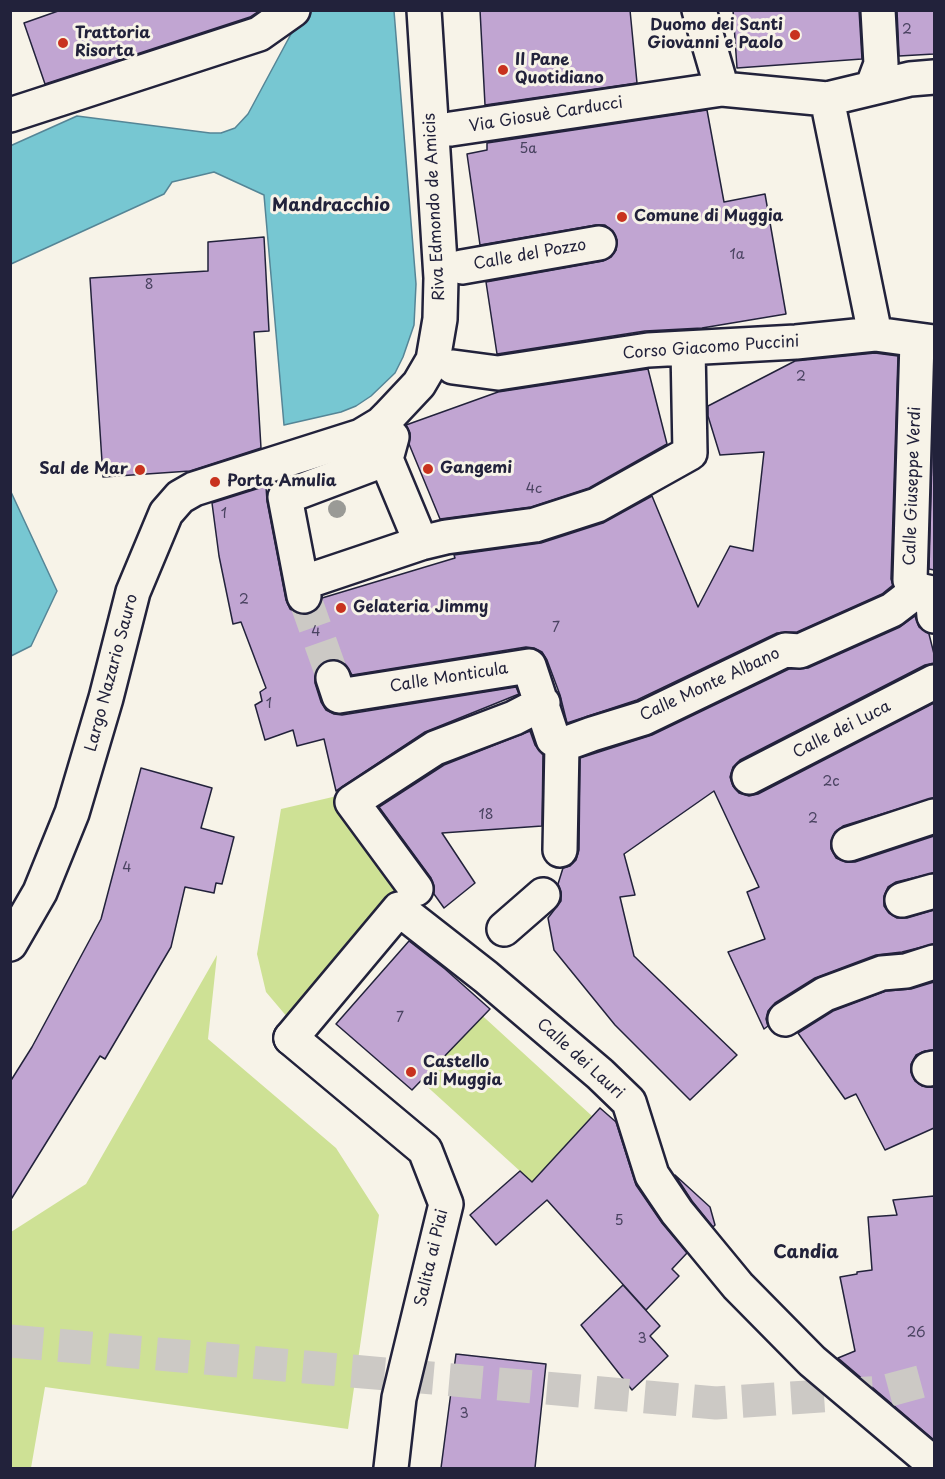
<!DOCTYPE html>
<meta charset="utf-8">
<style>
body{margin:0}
#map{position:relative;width:945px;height:1479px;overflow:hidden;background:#f7f3e8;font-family:"Playpen Sans",sans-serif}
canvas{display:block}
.frame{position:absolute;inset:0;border:12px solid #22223b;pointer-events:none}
</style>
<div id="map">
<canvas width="945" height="1479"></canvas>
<div class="frame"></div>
</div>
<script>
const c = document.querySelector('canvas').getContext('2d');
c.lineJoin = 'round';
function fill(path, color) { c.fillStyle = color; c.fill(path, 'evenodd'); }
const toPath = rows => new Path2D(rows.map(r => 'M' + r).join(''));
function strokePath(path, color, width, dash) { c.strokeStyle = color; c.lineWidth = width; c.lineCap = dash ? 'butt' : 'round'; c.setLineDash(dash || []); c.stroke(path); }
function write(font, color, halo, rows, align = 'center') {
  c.font = font + ' "Playpen Sans",sans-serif'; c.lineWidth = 6; c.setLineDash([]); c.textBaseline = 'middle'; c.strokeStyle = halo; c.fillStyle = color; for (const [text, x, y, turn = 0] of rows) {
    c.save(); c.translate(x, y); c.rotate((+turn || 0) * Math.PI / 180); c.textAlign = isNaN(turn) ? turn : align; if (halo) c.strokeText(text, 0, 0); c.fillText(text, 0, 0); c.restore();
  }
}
const green = toPath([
 [337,796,397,888,288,1018,266,992,257,954,281,809],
 [217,955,208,1039,336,1148,379,1215,348,1429,45,1387,31,1468,11,1468,11,1232,86,1184],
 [451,987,592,1116,532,1182,421,1081,438,1064,407,1036]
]);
const water = toPath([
 [310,11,394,11,416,284,414,325,403,357,395,373,371,396,356,406,341,412,284,425,264,195,214,172,172,182,164,194,11,264,10,146,77,116,210,133,221,133,235,128,248,114,291,34,300,21,310,11],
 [11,492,57,591,31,646,11,656,11,492]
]);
const building = toPath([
 [61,10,259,10,259,11,250,17,45,84,24,23,61,10],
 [480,10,630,10,637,83,485,105,480,10],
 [733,10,859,10,862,59,737,68,733,10],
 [897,10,934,10,934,54,899,56,897,10],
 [707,110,724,202,765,194,786,314,702,328,645,331,497,354,486,282,603,261,611,257,616,250,617,240,613,231,605,225,596,225,480,245,467,154,487,150,487,143,707,110],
 [264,237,269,331,254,332,261,448,190,471,103,477,90,278,208,271,208,242,264,237],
 [875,353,898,356,891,579,893,585,882,594,797,632,777,633,637,700,567,723,560,695,547,660,542,652,534,648,526,647,352,675,345,664,336,660,327,660,319,665,315,674,315,683,321,702,326,710,334,714,342,715,516,687,519,694,425,732,336,791,324,739,297,746,293,730,265,740,255,705,262,701,260,692,266,688,241,622,233,624,219,556,212,503,266,486,267,501,286,600,290,609,297,613,307,614,317,610,322,598,455,558,454,555,541,543,603,523,652,496,698,607,730,546,753,551,764,452,720,455,708,416,708,406,795,361,875,353],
 [648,369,667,444,589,488,531,507,440,519,409,444,410,433,406,425,498,392,648,369],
 [934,384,934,570,929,569,934,384],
 [915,616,919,627,929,634,934,654,934,663,925,665,740,760,733,767,730,777,733,786,739,793,749,796,758,794,934,703,934,798,843,826,835,832,831,841,831,849,836,858,846,862,855,862,934,836,934,873,896,882,888,887,884,896,884,906,889,913,897,918,907,918,934,910,934,944,902,952,876,955,815,978,775,1003,768,1011,766,1019,768,1026,764,1029,728,952,765,939,747,892,759,887,714,791,624,854,635,895,620,897,634,956,737,1055,690,1100,615,1025,554,950,548,918,561,901,561,892,558,884,563,868,570,866,576,860,579,850,580,758,652,735,789,669,808,668,900,627,915,616],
 [530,731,535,745,543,755,542,826,442,833,475,883,444,908,434,894,434,886,431,878,379,807,444,765,530,731],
 [141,768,212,788,201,828,234,837,222,884,216,883,214,893,185,887,171,947,105,1059,100,1056,10,1201,10,1082,32,1047,101,919,141,768],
 [409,941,445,969,490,1009,412,1090,336,1024,409,941],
 [934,982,934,1050,925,1051,916,1055,911,1064,911,1072,915,1081,922,1086,934,1087,934,1128,885,1150,856,1094,845,1099,798,1033,833,1011,886,991,911,989,934,982],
 [600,1108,616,1122,636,1185,662,1223,687,1253,672,1269,679,1276,646,1310,547,1200,496,1245,470,1215,520,1171,532,1182,600,1108],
 [675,1175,710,1207,715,1225,713,1227,692,1201,675,1175],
 [934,1196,934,1440,838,1358,855,1351,840,1277,857,1274,857,1272,872,1270,868,1217,897,1215,893,1200,934,1196],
 [623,1285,660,1326,650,1336,668,1356,632,1390,581,1325,623,1285],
 [456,1354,546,1364,535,1468,441,1468,456,1354]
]);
const pedestrianTunnel = toPath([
 [304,596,333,678]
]);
const secondaryTunnel = toPath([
 [10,1341,716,1403,882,1392,934,1378]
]);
const pedestrian = toPath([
 [699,10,722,89],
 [872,88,881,64,878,10],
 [827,99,875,334],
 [10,115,259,34,293,10],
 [451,129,722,89,827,99,910,79,934,77],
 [462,267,599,243],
 [917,341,910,580,918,590,932,593,934,616],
 [453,367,498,373,648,350,796,342,875,334,934,342],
 [392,437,386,459,421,543],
 [302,583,421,543,446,537,535,525,597,505,690,453,688,348],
 [304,596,285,497,386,459],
 [333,678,339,696,529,666,553,739,562,745,560,850],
 [562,745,592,734,644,718,785,650,800,651,892,610,918,590],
 [749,777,934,682],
 [849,844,934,816],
 [416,889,352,802,435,748,514,718,543,703],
 [902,900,934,891],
 [504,929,543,895],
 [785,1019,825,994,882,973,906,971,934,962],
 [291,1038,399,909,486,977,600,1074,629,1102,652,1175,677,1212,738,1286,812,1361,934,1464],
 [929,1069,934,1068]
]);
const minor = toPath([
 [291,1038,425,1150,446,1204,399,1398,391,1468]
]);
const secondary = toPath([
 [10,944,40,892,72,813,106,698,133,592,166,513,180,497,194,489,361,436,381,424,388,417,419,384,433,360,440,319,441,278,424,10]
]);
const trees = [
 [337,509]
];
const markers = [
 [795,35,6,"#c8321e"],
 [63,43,6,"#c8321e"],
 [503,70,6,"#c8321e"],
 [622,217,6,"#c8321e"],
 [428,469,6,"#c8321e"],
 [140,470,6,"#c8321e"],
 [215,482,6,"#c8321e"],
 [341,608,6,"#c8321e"],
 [411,1072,6,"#c8321e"]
];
const numberNames = [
 ["2",907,30],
 ["5a",528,149],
 ["1a",737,255],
 ["8",149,285],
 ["2",801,377],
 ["4c",534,489],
 ["1",224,514],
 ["2",244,600],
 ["7",556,628],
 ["4",316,632],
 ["1",269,704],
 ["2c",831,782],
 ["18",486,815],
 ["2",813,819],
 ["4",127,868],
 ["7",400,1018],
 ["5",619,1221],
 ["26",916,1333],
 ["3",642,1339],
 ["3",464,1414]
];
const poiNames = [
 ["Duomo dei Santi",783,26,"right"],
 ["Giovanni e Paolo",783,44,"right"],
 ["Trattoria",75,34],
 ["Risorta",75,52],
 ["Il Pane",515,61],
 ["Quotidiano",515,79],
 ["Comune di Muggia",634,217],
 ["Gangemi",440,469],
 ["Sal de Mar",128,470,"right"],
 ["Porta Amulia",227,482],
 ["Gelateria Jimmy",353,608],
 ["Castello",423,1063],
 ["di Muggia",423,1081]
];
const streetNames = [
 ["Via Giosuè Carducci",546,115,-9],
 ["Riva Edmondo de Amicis",435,207,-93],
 ["Calle del Pozzo",530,255,-10],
 ["Corso Giacomo Puccini",711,348,-4],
 ["Calle Giuseppe Verdi",913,486,-88],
 ["Largo Nazario Sauro",112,673,-75],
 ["Calle Monticula",449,678,-9],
 ["Calle Monte Albano",710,685,-25],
 ["Calle dei Luca",842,730,-27],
 ["Calle dei Lauri",580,1059,42],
 ["Salita ai Piai",432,1258,-77]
];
const neighbourhoodNames = [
 ["Mandracchio",331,206],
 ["Candia",806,1253]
];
fill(green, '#cee195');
fill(water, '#77c7d2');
strokePath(water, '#558596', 1.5);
fill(building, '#c1a5d2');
strokePath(building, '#22223b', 1.5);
strokePath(pedestrianTunnel, '#ccc9c5', 33, [33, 16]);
strokePath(secondaryTunnel, '#ccc9c5', 33, [33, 16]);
strokePath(pedestrian, '#22223b', 38);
strokePath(minor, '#22223b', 38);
strokePath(secondary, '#22223b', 38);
strokePath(pedestrian, '#f7f3e8', 33);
strokePath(minor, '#f7f3e8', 33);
strokePath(secondary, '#f7f3e8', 33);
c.fillStyle = '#9a9a96';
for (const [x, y] of trees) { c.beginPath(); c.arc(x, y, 9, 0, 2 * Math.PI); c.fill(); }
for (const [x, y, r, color] of markers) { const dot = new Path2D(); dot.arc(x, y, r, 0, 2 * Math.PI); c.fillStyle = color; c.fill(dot); strokePath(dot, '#f7f3e8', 2); }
write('14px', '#4a4361', null, numberNames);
write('bold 16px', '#22223b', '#f7f3e8', poiNames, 'left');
write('16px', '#22223b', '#f7f3e8', streetNames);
write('bold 18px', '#22223b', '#f7f3e8', neighbourhoodNames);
</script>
